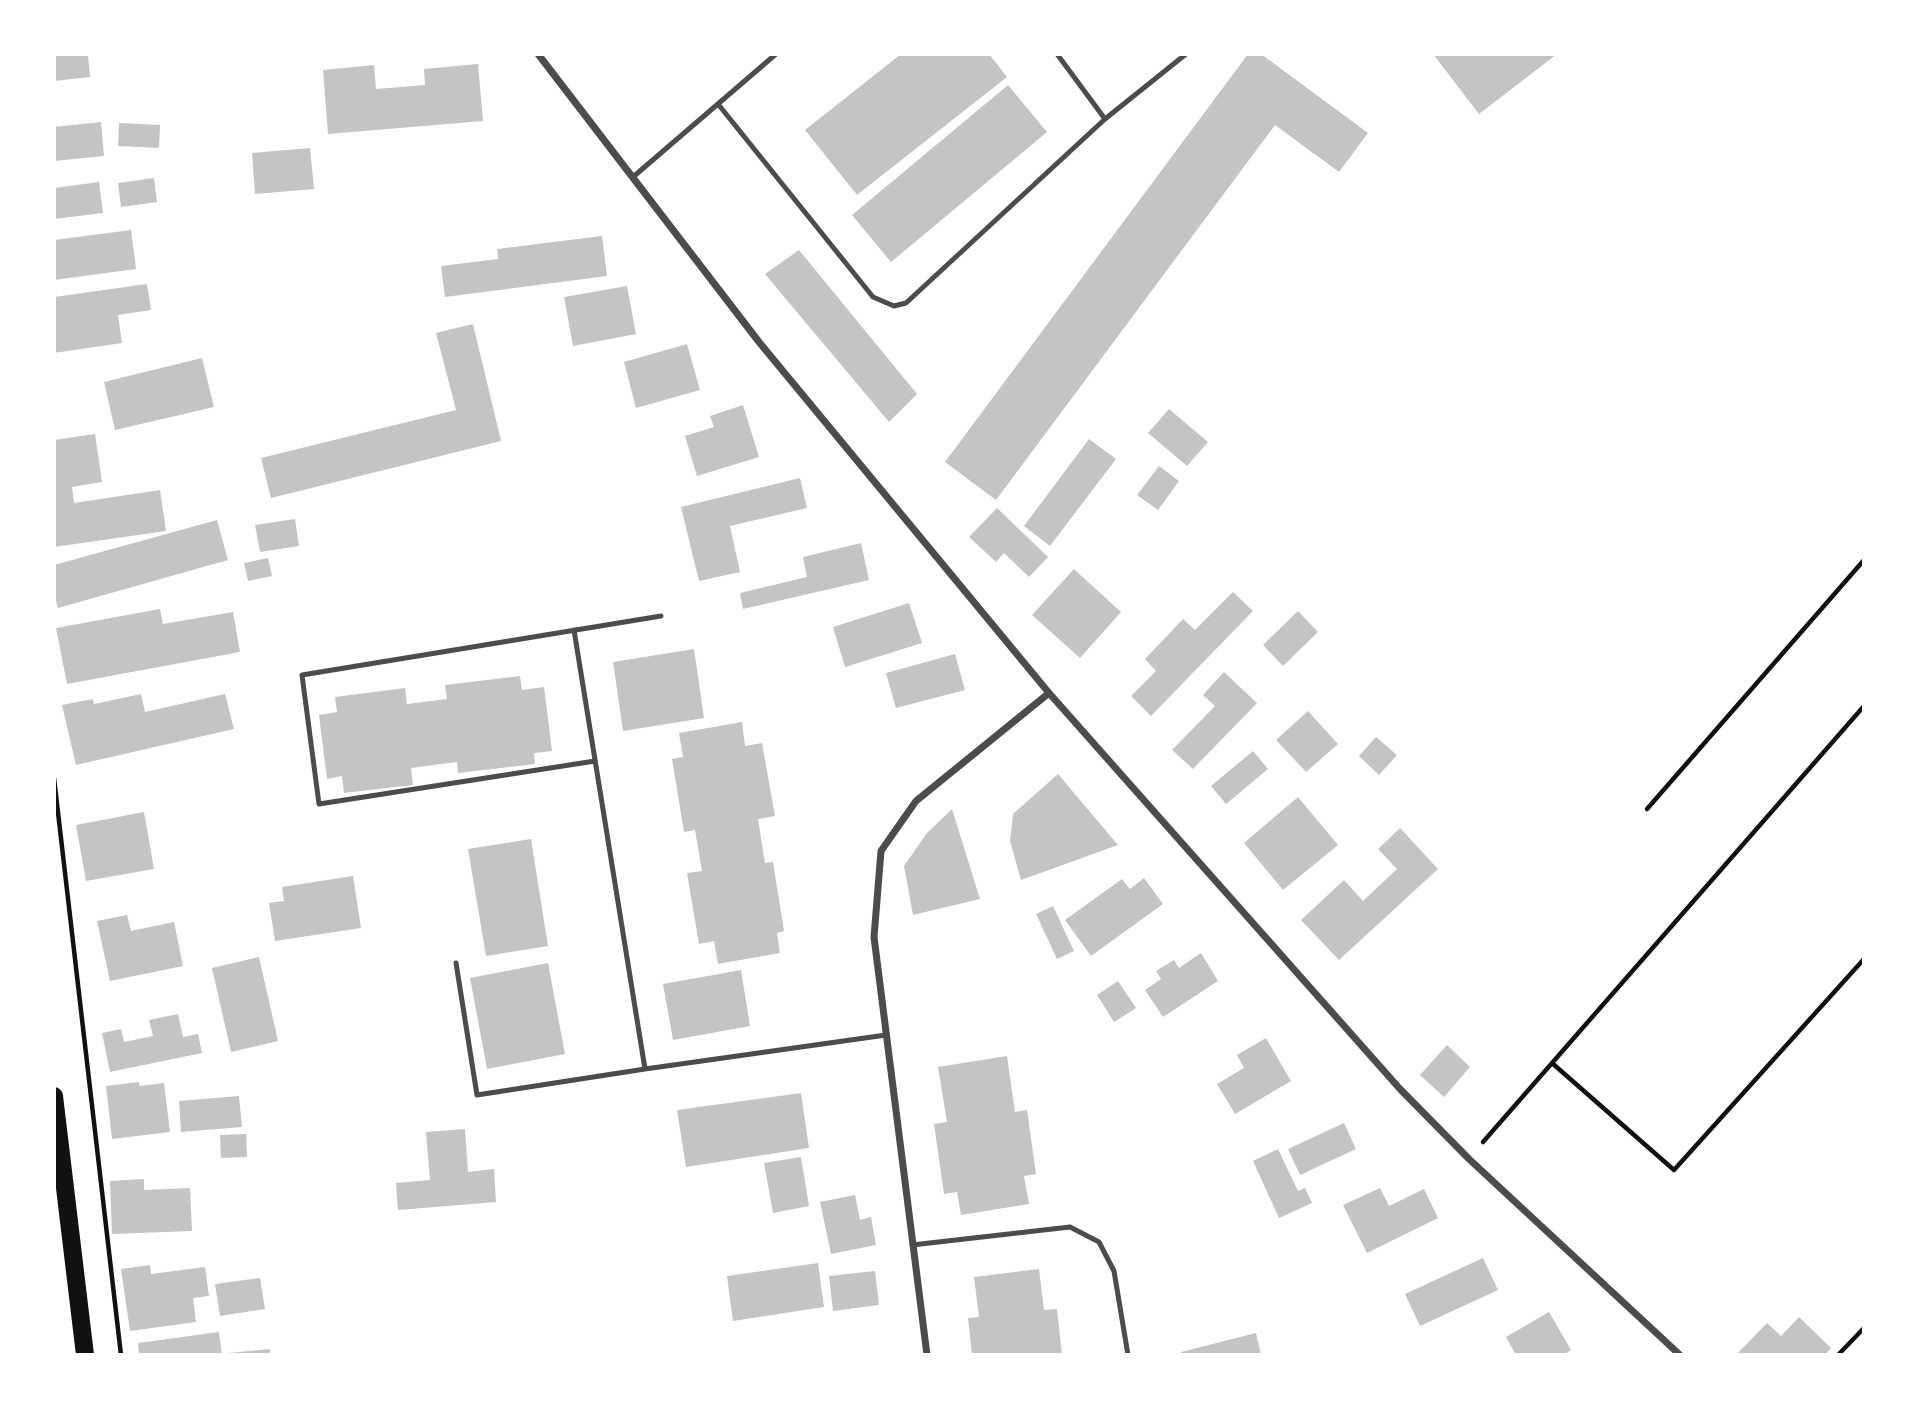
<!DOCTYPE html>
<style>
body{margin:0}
#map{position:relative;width:1918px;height:1409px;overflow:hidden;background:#fff;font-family:"Source Sans 3",sans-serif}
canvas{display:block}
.frame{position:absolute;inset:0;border:56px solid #fff;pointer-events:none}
</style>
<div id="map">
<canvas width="1918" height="1409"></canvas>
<div class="frame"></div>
</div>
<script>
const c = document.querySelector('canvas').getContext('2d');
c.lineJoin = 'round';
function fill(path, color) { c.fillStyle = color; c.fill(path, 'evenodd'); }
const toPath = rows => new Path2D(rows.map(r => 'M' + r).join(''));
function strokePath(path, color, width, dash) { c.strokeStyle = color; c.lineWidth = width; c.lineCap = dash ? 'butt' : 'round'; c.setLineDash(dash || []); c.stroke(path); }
const building = toPath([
 [88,54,90,77,54,81,54,56],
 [901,54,989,54,1007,77,857,195,805,130],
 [1248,54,1261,54,1368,133,1339,172,1275,125,996,500,945,462],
 [1433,54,1557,54,1479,114],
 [478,64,483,121,328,134,323,70,374,65,376,89,425,85,424,69],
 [1008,85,1047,132,891,262,852,215],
 [101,122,104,156,54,161,54,127],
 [119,123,160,125,159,148,118,146],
 [310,148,314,189,255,194,252,153],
 [154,178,157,202,121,207,118,183],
 [99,182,103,213,54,219,54,188],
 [131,230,136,269,54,280,54,240],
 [602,236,607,276,445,297,441,266,498,259,497,249],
 [799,250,917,394,889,422,765,274],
 [147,284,151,310,118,315,122,343,54,353,54,297],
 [627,286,636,334,573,346,564,297],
 [473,324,501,441,271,498,261,458,456,410,436,333],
 [687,344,700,390,636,408,624,362],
 [202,358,214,407,115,430,104,382],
 [743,405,759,457,697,476,685,436,714,427,710,416],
 [1169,409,1208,442,1187,466,1148,433],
 [95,434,102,482,72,487,74,503,160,490,166,531,54,547,54,440],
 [1089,439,1116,459,1050,546,1024,526],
 [1159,466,1179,481,1158,510,1137,495],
 [800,478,807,508,730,526,740,572,699,581,681,507],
 [997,508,1048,557,1029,577,1004,553,996,562,969,537],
 [295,519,299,546,260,552,255,525],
 [217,520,228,560,58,608,54,594,54,565],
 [861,543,869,580,743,609,740,593,807,577,803,557],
 [268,558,272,576,248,581,244,563],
 [1074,569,1121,612,1080,658,1032,615],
 [1233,592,1253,611,1151,716,1131,696,1156,671,1145,659,1183,619,1195,630],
 [909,603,922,643,845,667,833,627],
 [160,609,163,624,233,612,240,652,67,684,56,628],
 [1298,611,1318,632,1283,666,1263,645],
 [694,649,704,718,623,731,613,662],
 [955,654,965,690,896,708,886,673],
 [1224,672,1257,703,1193,769,1172,750,1215,706,1203,695],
 [520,676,522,690,544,687,552,751,534,753,535,764,458,773,457,762,411,768,413,785,344,793,342,776,327,779,319,715,337,712,335,697,405,688,407,704,447,699,445,685],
 [141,694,145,712,225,694,234,729,76,765,62,705,93,699,94,704],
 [1308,711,1338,744,1306,772,1276,740],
 [742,722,745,746,762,743,775,816,758,819,765,863,773,862,784,931,777,933,780,953,718,964,714,941,699,944,687,873,702,871,695,830,684,832,672,759,683,757,679,733],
 [1376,737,1397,755,1379,775,1359,756],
 [1253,751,1268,769,1226,804,1211,786],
 [1058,774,1118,845,1021,880,1010,841,1013,814],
 [1298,797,1338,845,1283,890,1244,843],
 [952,809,980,899,913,915,904,866,927,833],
 [144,812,154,869,86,881,76,825],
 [1400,828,1438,869,1339,960,1301,920,1344,880,1363,901,1397,869,1378,849],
 [531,839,548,946,486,956,468,849],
 [353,876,361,928,275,941,269,903,284,901,282,887],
 [1144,878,1163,904,1091,956,1065,920,1122,879,1130,889],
 [1053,906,1074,951,1057,959,1036,914],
 [127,915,131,931,174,922,183,966,110,981,97,921],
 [1201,953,1218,981,1163,1017,1145,990,1161,979,1156,971,1174,960,1179,968],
 [259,957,278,1041,231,1052,212,968],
 [548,963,565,1054,487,1069,470,978],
 [741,970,750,1026,673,1040,663,984],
 [1118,981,1136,1008,1114,1022,1097,995],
 [178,1014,183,1037,198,1034,202,1053,110,1072,102,1033,121,1029,124,1042,153,1036,149,1020],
 [1266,1038,1291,1081,1235,1114,1217,1084,1244,1068,1237,1055],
 [1447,1045,1470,1067,1444,1097,1420,1075],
 [1007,1056,1015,1112,1027,1110,1036,1174,1024,1176,1029,1204,961,1215,957,1192,944,1194,934,1124,947,1122,938,1067],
 [139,1082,139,1086,164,1083,170,1132,112,1139,106,1086],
 [801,1093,809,1148,686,1167,677,1110],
 [239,1096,242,1127,181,1132,179,1101],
 [1344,1123,1356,1149,1300,1175,1288,1149],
 [465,1129,468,1172,494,1169,496,1202,398,1210,396,1183,430,1180,426,1132],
 [246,1134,247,1157,221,1158,220,1135],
 [1278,1149,1298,1191,1305,1188,1312,1203,1279,1218,1253,1161],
 [801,1157,809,1206,773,1213,764,1163],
 [144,1179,144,1190,190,1188,192,1231,112,1234,110,1181],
 [1380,1188,1389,1206,1424,1189,1438,1218,1367,1253,1343,1205],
 [855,1195,860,1220,871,1217,876,1245,831,1254,820,1202],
 [1483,1258,1498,1290,1420,1326,1405,1294],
 [818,1263,824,1307,733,1321,727,1276],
 [150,1265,151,1274,205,1267,209,1296,193,1298,196,1322,130,1331,121,1269],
 [1039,1269,1044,1310,1057,1309,1062,1355,972,1355,968,1318,979,1317,974,1277],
 [875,1271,879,1305,833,1311,829,1276],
 [260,1278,265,1309,220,1316,215,1284],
 [1549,1312,1571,1350,1563,1355,1516,1355,1506,1337],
 [1799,1317,1831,1348,1825,1355,1736,1355,1767,1323,1781,1336],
 [219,1332,222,1355,139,1355,138,1343],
 [1256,1333,1261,1355,1181,1355,1181,1352],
 [270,1349,270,1355,228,1355,228,1353]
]);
const path = toPath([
 [54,778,121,1355],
 [1647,809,1864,560],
 [1552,1063,1674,1170,1864,959],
 [1483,1142,1864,706],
 [1838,1355,1864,1328]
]);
const service = toPath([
 [1057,54,1105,119],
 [718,104,873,297,894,306,906,303,1105,119,1186,54],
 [633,177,776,54],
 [574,630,645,1069,886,1035],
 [595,761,319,804,302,675,661,616],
 [456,963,477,1095,645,1069],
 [912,1245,1070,1227,1099,1242,1114,1271,1128,1355]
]);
const minor = toPath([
 [538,54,759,342,1049,693,1400,1089,1469,1159,1680,1355],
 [927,1355,874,937,881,851,916,801,1049,693]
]);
const primary = toPath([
 [54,1096,85,1355]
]);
fill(building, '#c4c4c4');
strokePath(path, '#111', 4.5);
strokePath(service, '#4c4c4c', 5);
strokePath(minor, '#4c4c4c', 7);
strokePath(primary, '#111', 18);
</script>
